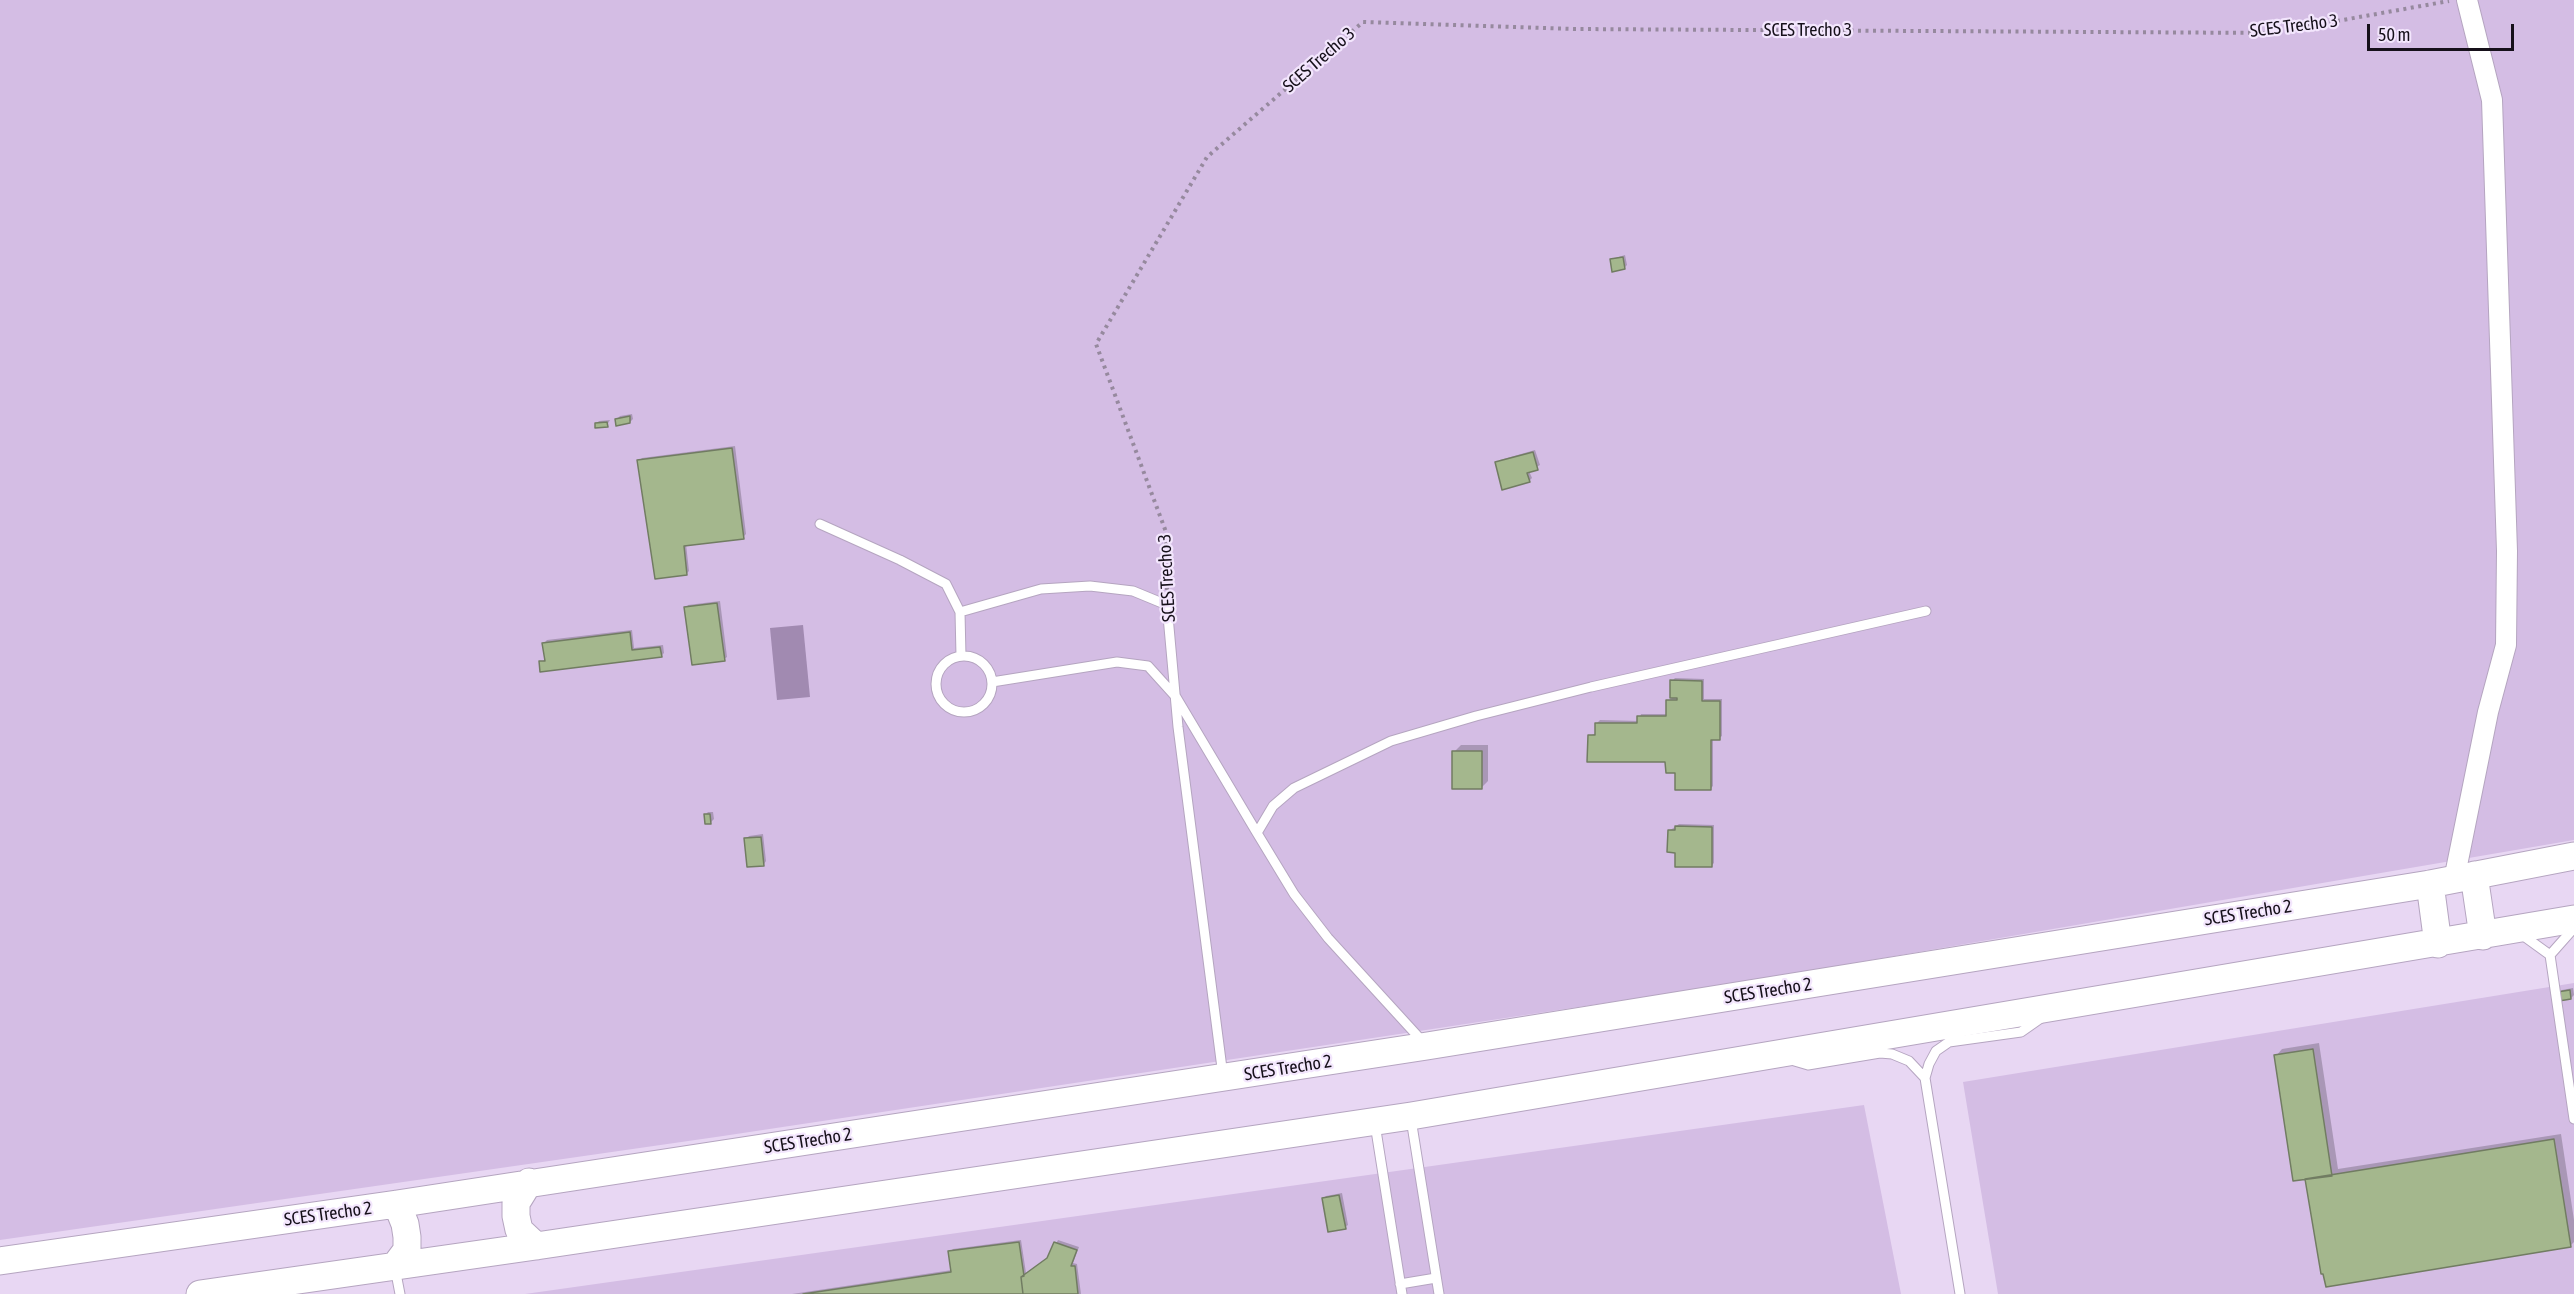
<!DOCTYPE html>
<style>
body{margin:0}
#map{position:relative;width:2574px;height:1294px;overflow:hidden;background:#e8d7f3;font-family:"Asap Condensed",sans-serif}
canvas{display:block}
.scale{position:absolute;left:2367px;top:24px;width:147px;height:27px;box-sizing:border-box;border:3px solid #16101a;border-top:0;padding-left:8px;font-size:18px;line-height:21px;white-space:nowrap;color:#16101a;-webkit-text-stroke:4px #f3e6fd;paint-order:stroke}
</style>
<div id="map">
<canvas width="2574" height="1294"></canvas>
<div class="scale">50 m</div>
</div>
<script>
const c = document.querySelector('canvas').getContext('2d');
c.lineJoin = 'round';
function fill(path, color) { c.fillStyle = color; c.fill(path, 'evenodd'); }
const toPath = rows => new Path2D(rows.map(r => 'M' + r).join(''));
function strokePath(path, color, width, dash) { c.strokeStyle = color; c.lineWidth = width; c.lineCap = dash ? 'butt' : 'round'; c.setLineDash(dash || []); c.stroke(path); }
function write(font, color, halo, rows, align = 'center') {
  c.font = font + ' "Asap Condensed",sans-serif'; c.lineWidth = 4.5; c.setLineDash([]); c.textBaseline = 'middle'; c.strokeStyle = halo; c.fillStyle = color; for (const [text, x, y, turn = 0] of rows) {
    c.save(); c.translate(x, y); c.rotate((+turn || 0) * Math.PI / 180); c.textAlign = isNaN(turn) ? turn : align; if (halo) c.strokeText(text, 0, 0); c.fillText(text, 0, 0); c.restore();
  }
}
const green = toPath([
 [0,0,2574,0,2574,840,1731,984,723,1136,0,1240],
 [2574,983,2574,1294,1998,1294,1963,1082],
 [1864,1105,1901,1294,525,1294]
]);
const water = toPath([
 [803,625,810,697,777,700,770,628]
]);
const shadow = toPath([
 [1625,255,1627,265,1624,268,1612,259],
 [632,414,633,419,630,422,617,419,620,416],
 [610,420,607,425,596,424,599,421],
 [735,446,746,534,743,537,686,544,689,571,686,574,639,461,642,458],
 [1535,450,1540,465,1529,471,1532,478,1529,481,1497,463,1500,460],
 [720,601,727,657,724,659,686,608,688,605],
 [632,630,634,648,663,645,664,653,661,656,541,662,546,659,544,643,547,640],
 [1675,678,1704,679,1704,699,1722,699,1722,736,1719,738,1713,738,1713,786,1710,789,1676,772,1666,761,1589,736,1597,733,1597,723,1600,720,1639,721,1641,714,1668,714,1668,701,1672,698,1672,681],
 [1461,745,1488,745,1488,781,1481,788,1454,752],
 [708,812,713,812,714,819,711,822,705,815],
 [1679,824,1714,825,1714,863,1711,866,1669,831],
 [763,834,766,861,764,864,746,839,749,836],
 [2573,988,2574,995,2571,998,2559,993,2562,990],
 [2319,1043,2338,1169,2561,1134,2574,1220,2574,1242,2570,1246,2324,1272,2307,1178,2276,1056,2282,1049],
 [1342,1193,1348,1225,1345,1227,1323,1199,1326,1196],
 [1021,1240,1026,1273,1049,1257,1058,1240,1079,1247,1073,1263,1077,1264,1081,1294,792,1294,952,1270,950,1252,953,1249]
]);
const building = toPath([
 [1623,257,1625,269,1612,272,1610,259,1623,257],
 [630,416,630,423,616,426,615,419,630,416],
 [607,422,608,427,595,428,595,423,607,422],
 [732,448,744,539,684,546,687,575,655,579,637,460,732,448],
 [1533,452,1538,470,1527,473,1530,482,1502,490,1495,462,1533,452],
 [717,603,725,661,692,665,684,607,717,603],
 [630,632,632,650,660,647,662,657,540,672,539,661,545,661,542,643,630,632],
 [1670,680,1702,681,1702,701,1720,701,1720,740,1711,740,1711,790,1675,790,1675,773,1666,773,1665,762,1587,762,1588,735,1595,735,1595,723,1637,723,1637,716,1666,716,1666,700,1677,700,1677,698,1670,698,1670,680],
 [1452,751,1482,751,1482,789,1452,789,1452,751],
 [704,814,710,814,711,824,705,824,704,814],
 [1675,826,1712,827,1712,867,1675,867,1675,853,1667,852,1668,830,1675,830,1675,826],
 [761,837,764,866,747,867,744,838,761,837],
 [2570,990,2571,999,2559,1001,2557,992,2570,990],
 [2313,1049,2332,1176,2293,1181,2274,1055,2313,1049],
 [2554,1139,2571,1247,2326,1287,2323,1274,2321,1274,2305,1179,2554,1139],
 [1339,1195,1346,1229,1328,1232,1322,1198,1339,1195],
 [1019,1242,1024,1276,1021,1277,1023,1294,803,1294,951,1272,948,1251,1019,1242],
 [1054,1242,1077,1250,1071,1266,1075,1266,1078,1294,1023,1294,1021,1277,1047,1258,1054,1242]
]);
const path = toPath([
 [1167,590,1166,532,1096,344,1207,157,1363,22,1575,29,2270,33,2449,1]
]);
const service = toPath([
 [820,524,900,560,946,584,960,612,961,656],
 [960,612,1041,589,1090,586,1133,591,1167,605,1178,727,1223,1076],
 '936 684a28 28 0 1 1 56 0a28 28 0 1 1-56 0Z',
 [992,682,1117,662,1148,666,1176,697,1257,833],
 [2521,934,2550,955,2574,1119],
 [2550,955,2574,928],
 [1424,1043,1328,938,1294,894,1257,833,1273,806,1294,788,1391,741,1476,716,1591,687,1926,611],
 [1791,1060,1808,1065,1880,1053,1892,1054,1909,1061,1925,1078],
 [1411,1119,1439,1294],
 [1375,1124,1402,1294],
 [395,1268,400,1294],
 [1400,1284,1436,1278],
 [1960,1294,1925,1078,1929,1064,1936,1051,1949,1042,2021,1032,2041,1018]
]);
const minor = toPath([
 [2454,880,2488,712,2506,645,2507,551,2492,100,2467,0]
]);
const secondary = toPath([
 [2474,875,2483,936],
 [2430,884,2438,944],
 [529,1182,516,1203,516,1216,519,1230,536,1246],
 [0,1261,397,1204,1427,1046,2430,884,2574,856],
 [395,1266,407,1250,407,1237,405,1224,397,1204],
 [200,1294,536,1246,1411,1116,2574,919]
]);
const streetNames = [
 ["SCES Trecho 3",2294,26,-7],
 ["SCES Trecho 3",1808,30],
 ["SCES Trecho 3",1319,60,-41],
 ["SCES Trecho 3",1167,578,-93],
 ["SCES Trecho 2",2248,913,-9],
 ["SCES Trecho 2",1768,991,-9],
 ["SCES Trecho 2",1288,1068,-9],
 ["SCES Trecho 2",808,1141,-9],
 ["SCES Trecho 2",328,1214,-8]
];
fill(green, '#d4bde4');
fill(water, '#a18ab1');
fill(shadow, '#0003');
fill(building, '#a4b78d');
strokePath(building, '#717c62', 1.5);
strokePath(service, '#b5a5c0', 11);
strokePath(minor, '#b5a5c0', 22);
strokePath(secondary, '#b5a5c0', 29);
strokePath(path, '#96899e', 4, [3, 4.5]);
strokePath(service, '#fff', 9);
strokePath(minor, '#fff', 20);
strokePath(secondary, '#fff', 27);
write('18px', '#16101a', '#f3e6fd', streetNames);
</script>
